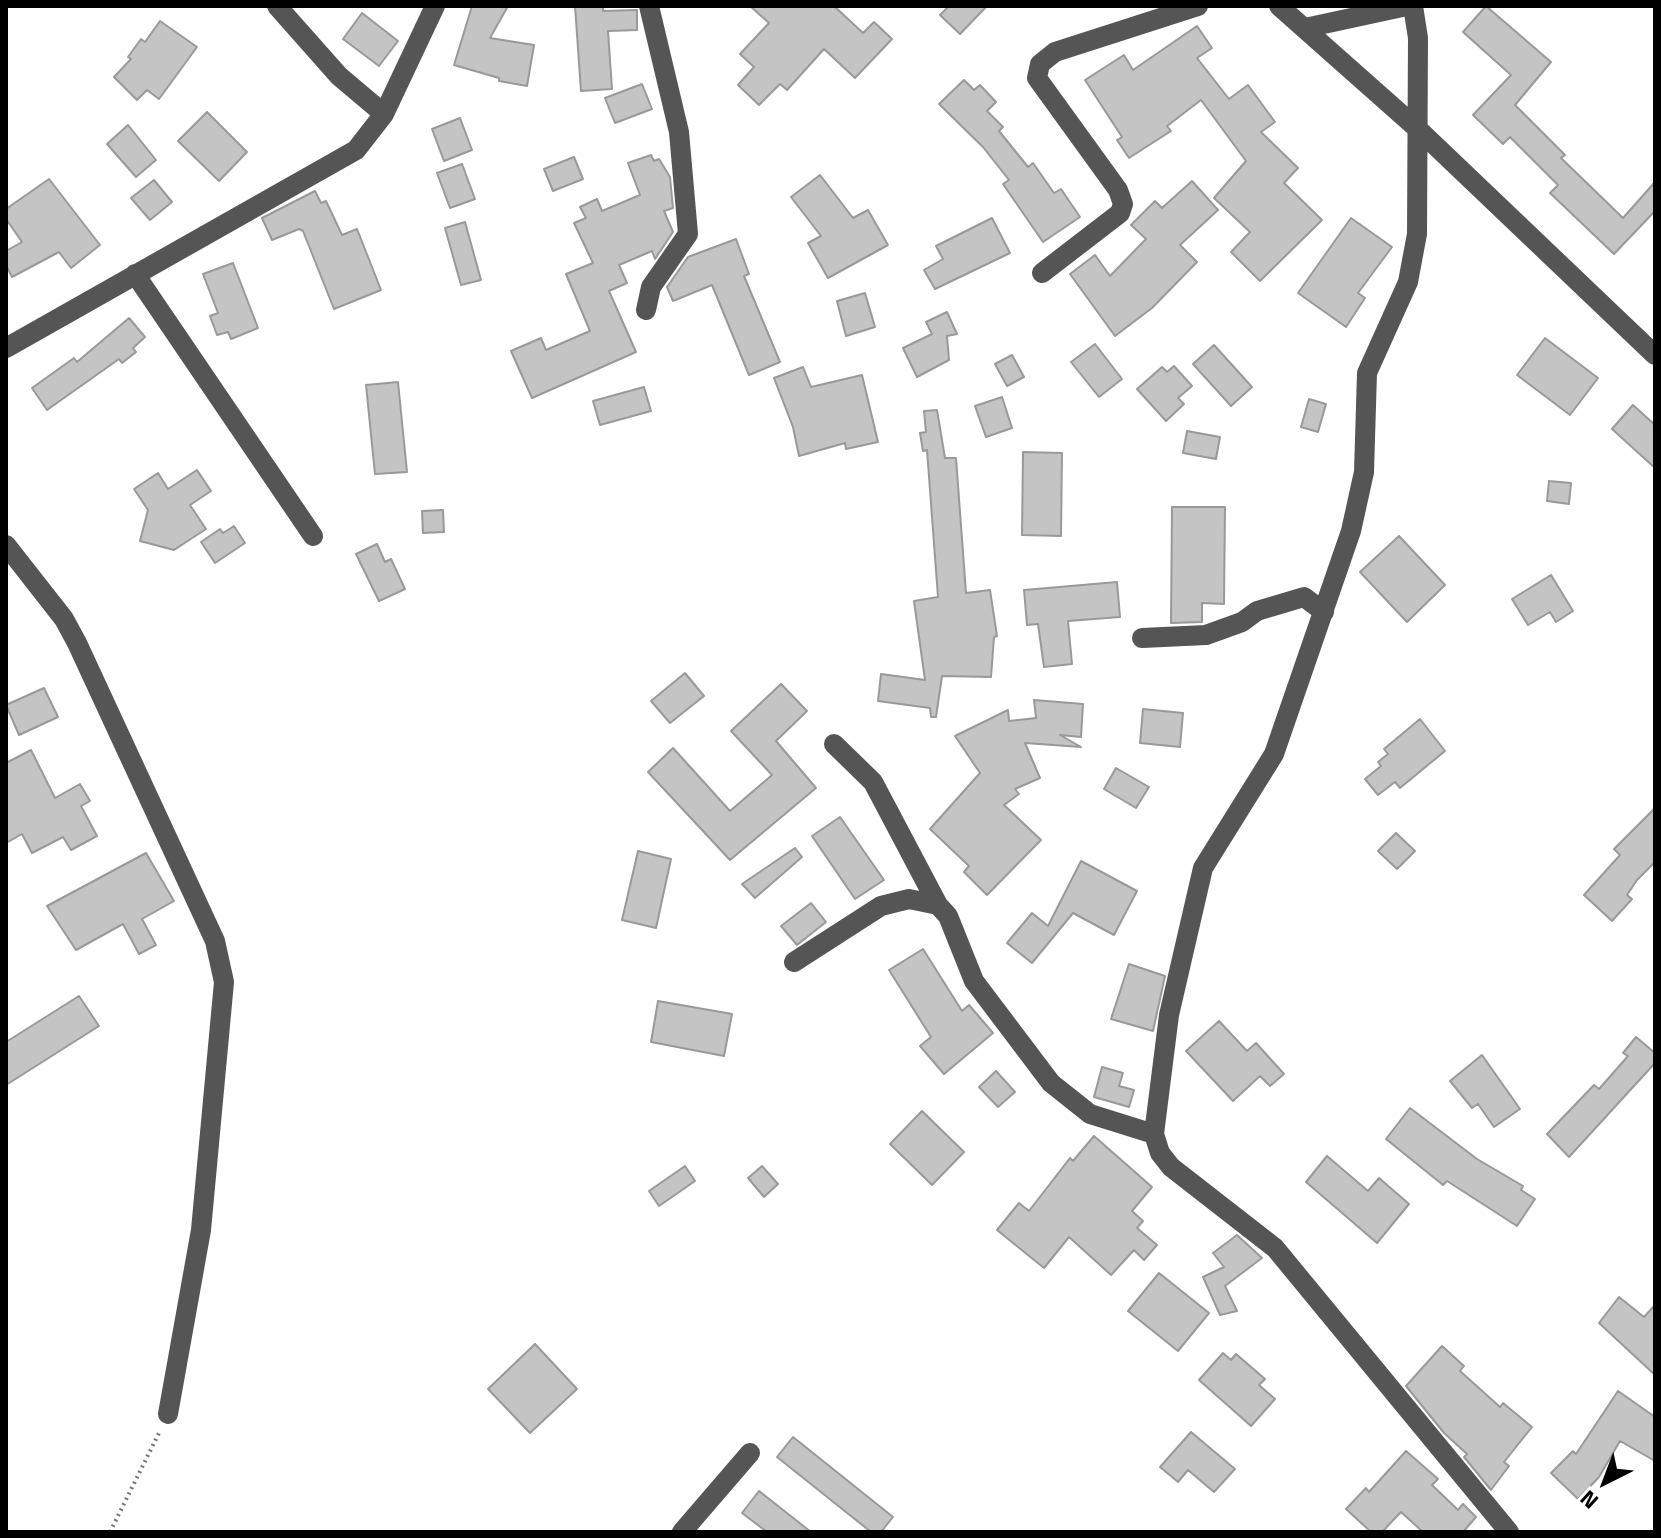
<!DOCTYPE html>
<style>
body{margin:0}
#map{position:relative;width:1661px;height:1538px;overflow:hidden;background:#fff;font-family:"Titillium Web",sans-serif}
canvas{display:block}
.frame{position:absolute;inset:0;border:8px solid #000;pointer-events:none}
.north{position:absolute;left:1565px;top:1442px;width:80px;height:80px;-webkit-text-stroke:6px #fff;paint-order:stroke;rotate:222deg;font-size:22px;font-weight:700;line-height:32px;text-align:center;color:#000}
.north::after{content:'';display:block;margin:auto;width:28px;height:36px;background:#000;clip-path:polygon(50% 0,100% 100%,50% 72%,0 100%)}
</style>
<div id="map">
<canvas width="1661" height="1538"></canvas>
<div class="frame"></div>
<div class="north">N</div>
</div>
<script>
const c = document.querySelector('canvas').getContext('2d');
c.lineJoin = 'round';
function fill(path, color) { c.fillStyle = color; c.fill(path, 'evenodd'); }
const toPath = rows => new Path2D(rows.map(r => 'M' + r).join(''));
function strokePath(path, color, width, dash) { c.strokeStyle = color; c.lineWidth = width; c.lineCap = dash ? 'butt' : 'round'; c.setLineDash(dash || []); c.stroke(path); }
const building = toPath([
 [472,6,508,6,490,38,534,45,527,86,499,81,499,78,454,65,472,6],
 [575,6,603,6,603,11,637,10,637,30,608,31,612,89,581,91,575,6],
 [750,6,834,6,863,33,874,22,892,39,855,78,824,49,787,90,780,84,759,105,738,85,754,67,740,54,769,23,750,6],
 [949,6,987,6,960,34,940,15,949,6],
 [1486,6,1551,62,1515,105,1565,155,1561,158,1623,218,1655,182,1655,211,1614,254,1550,193,1558,185,1510,137,1503,144,1473,115,1511,75,1463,32,1486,6],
 [362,13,398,41,379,66,343,39,362,13],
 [160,21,197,47,159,99,147,90,137,100,114,77,131,59,128,57,141,39,145,42,160,21],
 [1197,26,1212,48,1197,58,1229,99,1248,85,1275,122,1261,132,1298,168,1284,183,1322,220,1260,281,1231,252,1250,232,1214,198,1246,161,1201,100,1167,126,1171,131,1129,158,1117,140,1122,137,1085,80,1124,55,1133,70,1197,26],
 [964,80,974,90,980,85,996,102,987,111,1003,127,999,131,1028,167,1033,163,1054,193,1061,189,1080,217,1043,242,1003,184,1009,180,983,147,939,104,964,80],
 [642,84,652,109,615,123,605,98,642,84],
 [207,112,247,152,219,181,178,141,207,112],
 [460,118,472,150,444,161,432,129,460,118],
 [128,125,156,160,136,177,107,144,128,125],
 [651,155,654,161,659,159,670,177,673,208,664,211,673,232,655,259,652,251,619,265,627,283,609,291,636,352,532,398,511,351,541,338,546,350,590,331,566,274,593,263,574,223,586,218,580,207,597,199,602,211,640,195,628,163,651,155],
 [574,157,583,179,553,191,544,169,574,157],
 [462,164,475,199,450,208,437,173,462,164],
 [820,175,853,218,868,210,888,245,828,278,808,243,821,236,791,197,820,175],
 [49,179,100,245,71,268,59,252,12,277,6,265,6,251,22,242,6,219,6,209,49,179],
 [154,180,172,202,150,220,131,198,154,180],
 [1192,181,1218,210,1180,245,1197,262,1152,308,1115,336,1070,274,1095,255,1110,276,1146,239,1131,225,1155,201,1162,208,1192,181],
 [315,191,321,203,326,201,342,235,357,229,381,290,334,309,303,231,299,229,272,240,262,218,315,191],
 [992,218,1010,253,935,289,924,270,943,259,936,246,992,218],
 [1351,218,1392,247,1358,293,1365,298,1346,327,1298,293,1351,218],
 [465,222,481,280,461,285,445,228,465,222],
 [736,239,749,274,744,276,780,362,749,375,712,285,673,301,667,287,688,257,736,239],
 [233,263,258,328,231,339,228,332,217,335,210,316,218,313,203,274,233,263],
 [865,293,875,327,846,336,837,301,865,293],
 [947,312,957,334,947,336,949,360,917,377,903,348,932,334,926,322,947,312],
 [129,318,145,337,133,348,136,352,122,363,119,359,47,410,32,388,74,358,77,362,129,318],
 [1545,338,1598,378,1570,415,1517,375,1545,338],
 [1095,344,1122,379,1099,397,1071,362,1095,344],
 [1214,345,1252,387,1231,406,1193,364,1214,345],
 [1012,355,1024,377,1007,386,995,364,1012,355],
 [1174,366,1192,386,1178,398,1184,404,1166,421,1137,389,1162,367,1167,372,1174,366],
 [803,367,811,387,862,375,878,442,846,449,845,443,799,456,793,427,774,378,803,367],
 [398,382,407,472,375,474,366,385,398,382],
 [644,387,651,411,600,425,593,401,644,387],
 [1002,397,1012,428,986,437,975,406,1002,397],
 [1309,399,1326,404,1318,432,1301,427,1309,399],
 [1633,405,1655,425,1655,468,1612,429,1633,405],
 [937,410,945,458,956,458,966,593,990,590,997,636,994,637,991,677,942,676,936,717,931,717,930,708,878,701,881,674,925,680,914,601,938,597,927,450,923,451,920,433,926,432,924,411,937,410],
 [1187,431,1220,437,1216,459,1183,453,1187,431],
 [1023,452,1062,453,1061,536,1022,535,1023,452],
 [197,470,211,491,190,505,206,529,174,550,140,541,148,510,134,489,158,473,168,489,197,470],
 [1549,481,1571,483,1569,504,1547,501,1549,481],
 [1172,507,1225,507,1224,604,1202,603,1202,622,1171,623,1172,507],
 [443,510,444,532,423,533,422,511,443,510],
 [234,526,245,543,215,563,201,542,220,529,223,533,234,526],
 [1399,536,1445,585,1407,622,1360,572,1399,536],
 [377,544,385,562,391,559,405,589,379,601,356,554,377,544],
 [1551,575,1573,611,1556,622,1550,612,1528,625,1512,599,1551,575],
 [1117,582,1120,617,1068,621,1072,664,1044,667,1038,624,1027,625,1024,590,1117,582],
 [685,673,704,696,670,723,651,701,685,673],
 [781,684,807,711,776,741,816,788,730,860,648,772,673,748,730,811,772,775,731,731,781,684],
 [44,688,58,717,19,735,6,705,44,688],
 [1034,700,1083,704,1081,737,1060,735,1081,747,1025,743,1040,778,1015,789,1019,794,1004,805,1041,840,987,895,964,872,969,866,930,829,980,773,955,736,1008,710,1009,721,1036,718,1034,700],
 [1143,709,1183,713,1180,747,1140,743,1143,709],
 [1420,719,1445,751,1400,788,1395,782,1378,795,1365,779,1381,766,1378,762,1388,754,1384,749,1420,719],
 [31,750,55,798,80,784,90,801,81,806,97,836,71,850,63,837,32,853,22,834,6,843,6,763,31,750],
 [1116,768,1149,787,1136,808,1104,789,1116,768],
 [1655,808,1655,862,1637,880,1627,895,1632,899,1612,921,1584,895,1620,855,1614,849,1655,808],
 [840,817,884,880,855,899,812,836,840,817],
 [1396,833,1415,851,1397,869,1378,851,1396,833],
 [795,848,802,857,755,898,742,884,795,848],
 [638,851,671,859,656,928,622,920,638,851],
 [146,853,174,901,142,919,156,945,139,954,123,924,76,950,47,906,146,853],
 [1081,861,1137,891,1114,935,1073,913,1032,963,1007,943,1032,913,1048,926,1081,861],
 [811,903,826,922,797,945,781,926,811,903],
 [923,949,962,1011,969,1005,993,1033,944,1074,920,1046,931,1037,889,970,923,949],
 [1129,964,1165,976,1153,1031,1111,1019,1129,964],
 [79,996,99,1026,6,1085,6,1042,79,996],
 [658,1001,732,1014,724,1056,651,1042,658,1001],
 [1219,1021,1247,1051,1256,1043,1284,1074,1270,1086,1260,1076,1233,1101,1186,1051,1219,1021],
 [1636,1037,1655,1053,1655,1063,1569,1157,1547,1134,1594,1085,1599,1089,1628,1056,1623,1053,1636,1037],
 [1482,1055,1520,1109,1494,1127,1478,1104,1472,1108,1450,1081,1482,1055],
 [1102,1067,1123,1073,1119,1086,1134,1090,1129,1107,1094,1097,1102,1067],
 [996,1071,1015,1092,998,1107,979,1087,996,1071],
 [1410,1108,1477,1159,1523,1186,1521,1190,1535,1199,1517,1226,1447,1181,1443,1185,1386,1139,1410,1108],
 [922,1111,964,1152,932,1185,890,1144,922,1111],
 [1094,1136,1152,1187,1132,1211,1143,1221,1137,1228,1157,1245,1144,1260,1134,1250,1111,1275,1069,1237,1044,1268,997,1230,1019,1203,1029,1211,1070,1158,1073,1161,1094,1136],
 [1327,1156,1368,1191,1379,1178,1409,1204,1377,1243,1306,1182,1327,1156],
 [685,1166,695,1181,659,1206,649,1191,685,1166],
 [762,1166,778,1184,764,1197,748,1178,762,1166],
 [1237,1235,1262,1258,1225,1286,1237,1311,1220,1315,1203,1277,1224,1267,1213,1253,1237,1235],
 [1159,1273,1209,1313,1178,1351,1128,1311,1159,1273],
 [1619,1297,1644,1317,1655,1305,1655,1375,1599,1323,1619,1297],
 [535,1344,577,1389,530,1433,488,1389,535,1344],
 [1442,1346,1464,1366,1460,1371,1500,1407,1503,1403,1532,1427,1504,1462,1509,1466,1491,1490,1464,1457,1467,1454,1444,1433,1406,1386,1442,1346],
 [1223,1353,1231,1360,1236,1354,1265,1379,1259,1385,1275,1399,1251,1426,1199,1380,1223,1353],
 [1618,1391,1655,1417,1655,1461,1620,1441,1599,1477,1578,1499,1551,1473,1573,1451,1576,1454,1618,1391],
 [1191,1432,1235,1469,1214,1492,1188,1470,1178,1482,1160,1467,1191,1432],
 [793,1437,893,1517,881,1532,871,1532,777,1457,793,1437],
 [1406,1451,1438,1479,1432,1485,1458,1510,1463,1504,1476,1517,1463,1532,1423,1532,1401,1512,1382,1532,1371,1532,1346,1509,1366,1488,1369,1492,1406,1451],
 [759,1491,811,1532,767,1532,742,1513,759,1491]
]);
const path = toPath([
 [110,1532,160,1431]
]);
const minor = toPath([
 [277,6,339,76,384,114],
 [1279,6,1420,131,1655,355],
 [1413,6,1418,38,1417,234,1408,282,1367,373,1364,472,1351,531,1274,754,1203,868,1169,1015,1154,1134,1160,1153,1171,1167,1275,1248,1509,1532],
 [1305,28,1407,6],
 [1042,273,1120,213,1123,204,1118,190,1037,78,1040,64,1055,52,1198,6],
 [135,274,313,536],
 [646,310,651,287,688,234,679,132,649,6],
 [6,348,356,150,384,114,435,6],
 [6,545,64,619,77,643,215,941,224,982,201,1230,168,1414],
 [1142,638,1206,635,1242,622,1257,611,1304,597,1324,612],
 [834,744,873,782,938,905],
 [794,962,881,906,909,899,938,905,948,916,974,981,1051,1083,1090,1114,1154,1134],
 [682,1532,750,1453]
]);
fill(building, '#c4c4c4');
strokePath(building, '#999', 2);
strokePath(path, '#777', 4, [2, 4]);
strokePath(minor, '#555', 20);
</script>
